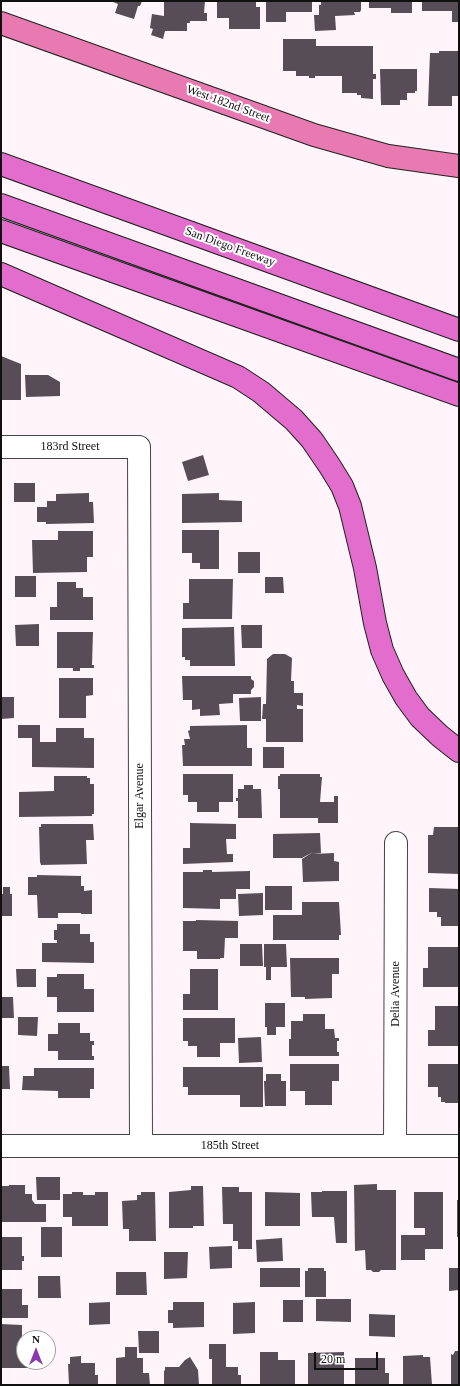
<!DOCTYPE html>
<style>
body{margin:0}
#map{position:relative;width:460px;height:1386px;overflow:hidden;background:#fef4f9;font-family:Georgia,serif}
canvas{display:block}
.frame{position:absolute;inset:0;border:2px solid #101010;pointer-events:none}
.north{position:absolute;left:16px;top:1330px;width:40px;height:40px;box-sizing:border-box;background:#fff;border:1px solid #9f9f9f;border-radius:50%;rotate:0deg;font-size:11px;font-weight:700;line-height:16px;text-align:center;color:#101010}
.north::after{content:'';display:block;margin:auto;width:14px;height:18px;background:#8b38b0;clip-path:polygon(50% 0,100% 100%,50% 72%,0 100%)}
.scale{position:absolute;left:314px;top:1352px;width:64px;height:18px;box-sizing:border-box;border:2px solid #101010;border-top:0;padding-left:5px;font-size:12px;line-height:14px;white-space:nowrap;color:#101010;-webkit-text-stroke:3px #fff;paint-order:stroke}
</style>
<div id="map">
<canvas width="460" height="1386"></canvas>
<div class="frame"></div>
<div class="north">N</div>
<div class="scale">20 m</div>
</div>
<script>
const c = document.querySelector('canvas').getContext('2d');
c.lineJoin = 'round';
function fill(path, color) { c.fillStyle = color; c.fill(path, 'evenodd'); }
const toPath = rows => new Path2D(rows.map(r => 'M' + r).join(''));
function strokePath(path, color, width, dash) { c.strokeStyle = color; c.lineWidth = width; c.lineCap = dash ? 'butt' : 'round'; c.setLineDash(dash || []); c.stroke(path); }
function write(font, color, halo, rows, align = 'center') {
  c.font = font + ' Georgia,serif'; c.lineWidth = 4; c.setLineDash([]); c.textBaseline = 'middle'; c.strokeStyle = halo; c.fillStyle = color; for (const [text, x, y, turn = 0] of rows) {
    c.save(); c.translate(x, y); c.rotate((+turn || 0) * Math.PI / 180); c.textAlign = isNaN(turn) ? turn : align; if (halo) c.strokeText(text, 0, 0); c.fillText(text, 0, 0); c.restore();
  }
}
const building = toPath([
 [111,1,142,1,140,6,138,6,134,19,115,13,118,4],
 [164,1,205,1,204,13,207,13,207,21,190,21,190,23,187,23,187,31,165,31,163,39,151,35,153,29,150,28,152,14,164,16],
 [217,1,256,1,256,7,260,7,260,29,229,29,229,18,217,18],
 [266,1,312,1,312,12,286,12,286,22,266,22],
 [321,1,361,1,361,10,360,12,354,12,355,15,335,16,336,30,315,31,314,15,319,15,319,5,321,5],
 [369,1,412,1,412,13,391,13,391,8,369,8],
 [422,1,459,1,459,22,452,22,452,11,422,11],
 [283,39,316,39,316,46,373,46,373,74,376,74,376,79,373,79,373,99,361,98,361,95,357,95,357,93,342,93,342,76,315,76,315,78,309,78,309,76,296,76,296,71,283,71],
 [439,51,459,51,459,96,452,96,452,106,428,106,430,53,439,53],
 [380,69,417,69,417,91,415,91,415,93,407,93,407,100,400,100,400,105,381,105],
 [1,356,21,364,21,400,1,400],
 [25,375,48,375,60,382,60,396,26,397],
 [203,455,209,475,188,481,182,462],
 [14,483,35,483,35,502,14,502],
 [89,493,89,502,93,502,94,523,46,524,46,522,37,522,37,507,47,507,47,501,56,501,56,494],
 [219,493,219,500,242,501,242,522,182,523,182,494],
 [182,530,219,530,219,569,200,569,200,563,192,563,192,553,182,553],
 [58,531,93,531,93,557,87,557,87,572,33,573,32,540,58,540],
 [238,552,260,552,260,573,238,573],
 [15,576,36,576,36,597,15,597],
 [265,577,283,577,284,593,265,593],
 [189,579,233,579,232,619,183,619,183,603,189,603],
 [57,582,76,582,76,588,83,588,83,597,93,597,93,620,50,620,50,607,57,607],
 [39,624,39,646,16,646,15,625],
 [241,625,262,625,262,648,242,648],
 [234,627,235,666,190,666,190,660,185,660,185,657,182,657,182,628],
 [57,632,93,632,92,665,94,665,94,668,80,668,80,671,73,671,73,668,57,668],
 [273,654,285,654,292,658,291,681,294,681,294,693,303,693,303,706,297,705,297,709,303,709,303,742,266,742,266,719,262,719,263,704,266,704,267,659],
 [182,676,251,676,251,679,254,681,254,687,251,690,251,694,233,694,233,703,219,704,220,715,200,716,200,709,192,710,192,700,183,700],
 [59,678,93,678,93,695,86,696,86,718,59,718],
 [1,697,14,697,14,718,1,719],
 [261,697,261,721,240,721,239,698],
 [18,725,40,725,40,742,56,742,56,728,84,728,84,738,94,738,94,768,32,767,32,738,18,738],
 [247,725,247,748,252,748,252,766,183,766,182,745,185,745,184,739,190,739,188,731,190,730,190,726],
 [263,747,284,747,284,768,263,768],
 [183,774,233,774,233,802,219,802,219,812,197,812,197,802,188,802,188,795,183,795],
 [280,774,320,774,320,777,322,777,320,802,334,802,334,796,338,796,338,823,318,823,318,818,280,818,280,789,278,789,278,776,280,776],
 [54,776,87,776,87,778,90,778,90,784,94,784,94,814,92,814,92,816,19,817,19,792,54,791],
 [244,785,253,785,253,789,261,789,262,818,238,818,238,801,236,801,236,798,238,798,238,789,244,789],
 [190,823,236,824,236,839,226,839,227,854,233,854,233,862,183,864,183,848,190,848],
 [41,824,93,824,94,840,86,840,87,864,41,865,40,862,39,827,41,827],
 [434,827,459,827,459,874,428,873,428,835,433,835],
 [320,833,321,853,313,854,334,853,334,861,339,862,339,881,303,882,302,859,313,852,302,858,273,858,273,834],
 [203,870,212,870,212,872,250,871,250,889,236,889,236,899,220,899,220,909,183,908,183,872,203,872],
 [37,875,81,876,81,886,84,886,84,891,92,890,92,914,81,914,81,913,58,913,58,918,38,918,37,895,28,895,28,877,37,877],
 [265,886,292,886,292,910,265,910],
 [3,887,10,887,10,894,12,894,12,916,1,916,1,894,3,894],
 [429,888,459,889,459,926,441,926,441,917,437,917,437,912,429,912],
 [263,893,263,915,239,916,238,894],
 [302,902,339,902,341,935,339,935,339,940,273,940,273,915,302,915],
 [196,920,238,921,238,938,225,938,224,958,220,958,220,959,197,959,197,951,183,951,183,921,196,921],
 [57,924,80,924,80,934,90,934,90,942,94,942,94,963,42,962,42,943,57,943,57,940,54,940,54,930,57,930],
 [240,944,262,944,263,966,240,966],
 [264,944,286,944,287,967,271,967,271,980,266,980,266,967,264,967],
 [428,947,459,947,459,987,423,987,423,968,428,968],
 [290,958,339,958,339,974,332,974,332,998,305,999,305,997,291,997],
 [16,969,36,969,36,987,17,987],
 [190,969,218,969,218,1010,183,1010,183,994,190,994],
 [57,974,84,974,84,989,94,989,94,1012,57,1012,57,997,47,997,47,977,57,977],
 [1,997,13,997,14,1018,1,1018],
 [265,1003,285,1003,285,1027,276,1027,276,1035,267,1035,267,1027,265,1027],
 [435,1006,459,1006,459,1046,428,1046,428,1030,435,1030],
 [303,1014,325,1014,325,1029,334,1029,335,1038,339,1038,339,1041,337,1041,337,1052,339,1052,339,1056,289,1056,289,1039,291,1039,291,1021,303,1021],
 [18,1017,38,1017,37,1036,18,1035],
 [183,1018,235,1018,235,1043,220,1043,220,1057,197,1057,197,1046,188,1046,188,1041,183,1041],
 [58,1023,80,1023,80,1033,90,1033,90,1041,94,1041,94,1045,92,1045,92,1056,94,1056,94,1060,58,1060,58,1051,48,1051,48,1034,58,1034],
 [261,1037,262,1062,239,1063,238,1038],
 [290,1064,339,1064,339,1081,332,1081,332,1105,305,1105,305,1091,290,1091],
 [428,1064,459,1064,459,1103,445,1103,445,1102,441,1102,441,1097,438,1097,438,1087,428,1087],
 [1,1066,9,1066,10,1089,1,1089],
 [183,1067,263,1067,263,1107,240,1107,240,1095,188,1095,188,1087,183,1087],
 [34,1068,94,1068,94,1089,90,1089,90,1098,58,1098,58,1091,22,1090,23,1076,34,1076],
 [266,1074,281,1074,281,1081,286,1081,286,1106,265,1106,264,1081,266,1081],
 [36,1177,60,1177,60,1200,37,1200],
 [377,1184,377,1190,396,1190,396,1270,381,1270,379,1272,373,1272,371,1270,366,1270,365,1250,355,1251,354,1185],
 [9,1185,25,1185,25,1194,32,1194,32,1200,35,1204,46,1204,46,1222,1,1222,1,1186,9,1186],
 [191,1186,203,1186,204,1226,193,1226,193,1228,169,1228,169,1192,191,1190],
 [222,1187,239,1187,239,1192,252,1192,252,1249,238,1249,238,1241,233,1241,233,1224,223,1224],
 [322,1191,347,1191,347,1243,336,1243,334,1217,312,1217,311,1192,322,1192],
 [72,1192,83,1192,83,1195,95,1195,95,1192,108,1192,108,1226,72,1226,72,1217,63,1217,63,1194,72,1194],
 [141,1192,155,1192,156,1241,129,1241,129,1229,123,1229,122,1201,137,1200,137,1195,141,1195],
 [265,1192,300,1193,300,1226,265,1226],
 [414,1192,443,1192,443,1249,425,1249,425,1260,401,1260,401,1235,425,1235,425,1228,414,1228],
 [457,1200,459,1200,459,1237,457,1237],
 [41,1227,62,1227,62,1257,41,1257],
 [1,1237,22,1237,22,1256,24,1256,24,1261,22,1261,22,1270,1,1270],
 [282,1238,283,1261,257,1262,256,1240],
 [232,1246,232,1268,210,1269,209,1247],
 [164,1252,188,1252,187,1278,164,1279],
 [260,1268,300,1268,300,1287,260,1287],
 [308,1268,324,1268,324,1271,326,1271,326,1297,305,1297,305,1271,308,1271],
 [449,1268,459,1268,459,1290,449,1291],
 [116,1272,146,1272,147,1295,116,1295],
 [38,1276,60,1276,61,1298,38,1298],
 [1,1289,22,1289,22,1305,28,1305,28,1318,1,1318],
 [316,1299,351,1299,351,1322,316,1321],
 [283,1300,303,1300,303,1322,283,1322],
 [110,1302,110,1324,89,1325,89,1303],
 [173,1302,204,1302,204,1327,173,1328,173,1323,168,1323,168,1310,173,1310],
 [255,1302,255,1333,233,1334,233,1303],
 [369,1314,395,1315,395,1337,369,1336],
 [1,1324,22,1325,22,1345,24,1345,24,1362,43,1362,43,1368,1,1368],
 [138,1331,159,1331,159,1353,139,1353],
 [209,1344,226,1344,226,1367,238,1367,238,1375,241,1375,241,1385,212,1385,212,1359,209,1359],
 [125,1347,137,1347,137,1358,143,1358,143,1373,149,1373,150,1385,116,1385,116,1358,125,1357],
 [455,1351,459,1351,459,1385,451,1385,451,1354,453,1355],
 [260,1352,278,1352,278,1360,295,1360,295,1385,260,1385],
 [344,1352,344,1385,308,1385,308,1353],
 [423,1355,423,1357,430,1357,432,1385,403,1385,403,1356],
 [81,1356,81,1363,95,1363,95,1375,98,1375,98,1385,69,1385,68,1364,70,1364,70,1357],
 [190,1357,198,1370,199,1385,164,1385,164,1371,165,1370,165,1367,179,1367,185,1360],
 [355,1358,385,1358,385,1373,389,1373,389,1385,355,1385]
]);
const minor = toPath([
 [1,447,139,447,141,1146],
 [1,1146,459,1146],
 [395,1146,396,843]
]);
const major = toPath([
 [1,23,314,135,388,156,459,166]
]);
const highway = toPath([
 [1,164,459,330],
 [1,205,459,370],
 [1,231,459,395],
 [1,274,238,377,261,392,294,420,312,440,329,465,342,486,350,506,365,568,375,623,382,650,393,675,406,698,420,717,440,736,459,751]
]);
const streetNames = [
 ["West 182nd Street",228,104,20],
 ["San Diego Freeway",230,247,20],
 ["183rd Street",70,447],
 ["Elgar Avenue",140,796,-90],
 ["Delia Avenue",396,994,-90],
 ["185th Street",230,1146]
];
fill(building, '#574d56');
strokePath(minor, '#434343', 24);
strokePath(major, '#212121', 24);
strokePath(highway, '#212121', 24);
strokePath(minor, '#fff', 22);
strokePath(major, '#e87ab1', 22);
strokePath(highway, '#e36dcc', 22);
write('12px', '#101010', '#fff', streetNames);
</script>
